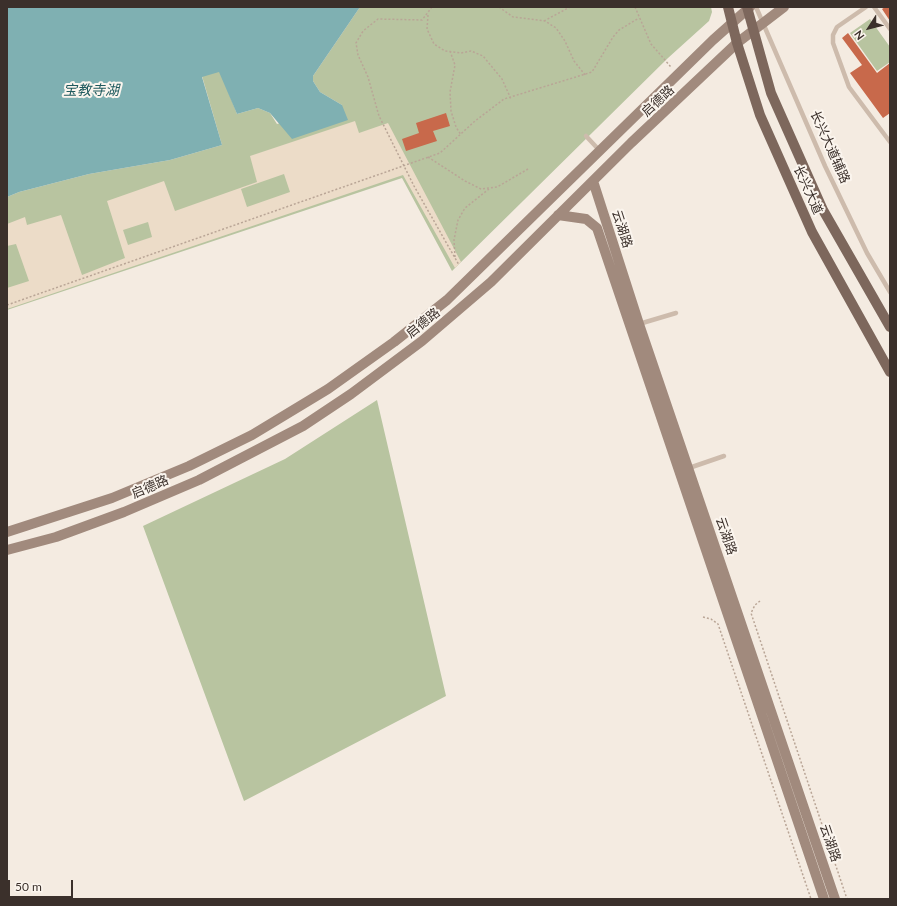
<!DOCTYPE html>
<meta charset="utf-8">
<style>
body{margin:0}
#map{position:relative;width:897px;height:906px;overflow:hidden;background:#f4ebe1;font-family:Lato,sans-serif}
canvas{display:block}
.frame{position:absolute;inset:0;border:8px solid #3b302b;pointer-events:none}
.north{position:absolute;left:849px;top:8px;width:40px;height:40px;-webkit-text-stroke:3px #fbf5ee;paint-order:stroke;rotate:234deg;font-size:11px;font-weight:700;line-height:16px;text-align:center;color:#3b302b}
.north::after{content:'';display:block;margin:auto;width:14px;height:18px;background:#3b302b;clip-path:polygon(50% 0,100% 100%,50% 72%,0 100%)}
.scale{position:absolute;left:8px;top:880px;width:65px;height:18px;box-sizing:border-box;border:2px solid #3b302b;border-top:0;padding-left:5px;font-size:12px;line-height:14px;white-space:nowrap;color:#3b302b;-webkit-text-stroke:3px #fbf5ee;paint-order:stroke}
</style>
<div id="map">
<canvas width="897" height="906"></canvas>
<div class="frame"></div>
<div class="north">N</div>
<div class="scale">50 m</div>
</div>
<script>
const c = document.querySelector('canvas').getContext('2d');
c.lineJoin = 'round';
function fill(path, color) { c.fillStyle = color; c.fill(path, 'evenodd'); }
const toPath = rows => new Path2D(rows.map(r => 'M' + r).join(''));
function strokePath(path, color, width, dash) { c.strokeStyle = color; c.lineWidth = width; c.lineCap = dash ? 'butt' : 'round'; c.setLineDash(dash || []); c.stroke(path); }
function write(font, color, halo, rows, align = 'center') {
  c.font = font + ' Lato,"Noto Sans SC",sans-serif'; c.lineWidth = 4; c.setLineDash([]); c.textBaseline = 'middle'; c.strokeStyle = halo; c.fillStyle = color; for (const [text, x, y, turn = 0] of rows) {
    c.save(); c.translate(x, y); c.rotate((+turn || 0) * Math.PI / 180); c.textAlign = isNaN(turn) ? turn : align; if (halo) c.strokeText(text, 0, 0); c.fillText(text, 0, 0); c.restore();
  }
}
const green = toPath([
 [360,7,711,7,712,12,709,21,668,58,452,271,402,178,7,310,7,197,19,192,89,174,170,160,222,145,202,76,220,71,237,114,258,108,270,113,277,124,342,105,320,92,313,81,313,76],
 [870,19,890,47,890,62,877,71,850,33],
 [377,400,446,696,244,801,143,526,285,459]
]);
const plaza = toPath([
 [355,121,359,133,388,123,461,262,455,268,403,175,7,309,7,288,29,281,16,244,7,246,7,224,25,217,27,225,61,215,82,275,125,258,107,201,164,181,175,211,257,182,250,156],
 [284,174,290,192,247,207,241,189],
 [148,222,152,237,128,245,123,230]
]);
const water = toPath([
 [7,7,360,7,313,76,313,81,320,92,342,105,348,120,292,139,270,113,258,108,237,114,219,72,202,77,222,145,170,160,89,174,19,192,7,197]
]);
const building = toPath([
 [885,7,890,7,890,21,882,9],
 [848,33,877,73,890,63,890,113,883,118,850,73,862,65,842,38],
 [446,113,450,126,433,131,437,141,406,151,402,139,419,133,416,123]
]);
const path = toPath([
 [432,7,422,20,378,19,363,31,356,43,358,55,368,77,379,116,414,186,459,265],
 [499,7,513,17,545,21,556,28,565,41,574,61,586,76],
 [635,7,651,44,671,67],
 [428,15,427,29,434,44,445,51,461,53,471,51,483,56,502,79,511,99],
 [544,21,570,7],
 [450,51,455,65,450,92,451,111,456,127,461,135],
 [428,157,465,181,481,189,497,187,528,169],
 [455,257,454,240,458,220,465,208,489,189],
 [7,305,440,153,475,121,504,99,592,72,613,37,619,30,639,18],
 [760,601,755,605,751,613,847,899],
 [703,617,711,619,718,624,811,899]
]);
const lane = toPath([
 [756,7,825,166,867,253,890,292],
 [866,7,837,27,833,35,833,43,849,87,890,142],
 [874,7,890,29],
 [586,136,600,151],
 [639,324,676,313],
 [689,468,724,456]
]);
const secondary = toPath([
 [593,181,639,324,835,899],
 [558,215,586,219,597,228,824,899],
 [7,532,112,498,189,466,252,435,328,389,394,342,447,300,713,40,750,7],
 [7,550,56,537,124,512,199,480,303,426,351,394,422,341,491,282,631,143,737,43,784,7]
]);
const primary = toPath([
 [728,7,737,43,760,115,812,232,890,372],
 [747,7,771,93,823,210,890,327]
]);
const streetNames = [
 ["启德路",658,101,-43],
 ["长兴大道辅路",830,147,66],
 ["长兴大道",808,190,66],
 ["云湖路",622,229,72],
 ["启德路",423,323,-39],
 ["启德路",150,487,-23],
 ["云湖路",726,536,71],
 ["云湖路",830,843,71]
];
const waterNames = [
 ["宝教寺湖",91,90]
];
fill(green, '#b8c4a0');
fill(plaza, '#ecdcc8');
fill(water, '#7fb0b2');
fill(building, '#c8694b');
strokePath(path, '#b9a596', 1.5, [2, 2]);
strokePath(lane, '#cdbbac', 4.5);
strokePath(secondary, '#a18a7d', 10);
strokePath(primary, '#7d675c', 10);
write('13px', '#3b302b', '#fbf5ee', streetNames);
write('italic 14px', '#1f5a5e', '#fbf5ee', waterNames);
</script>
